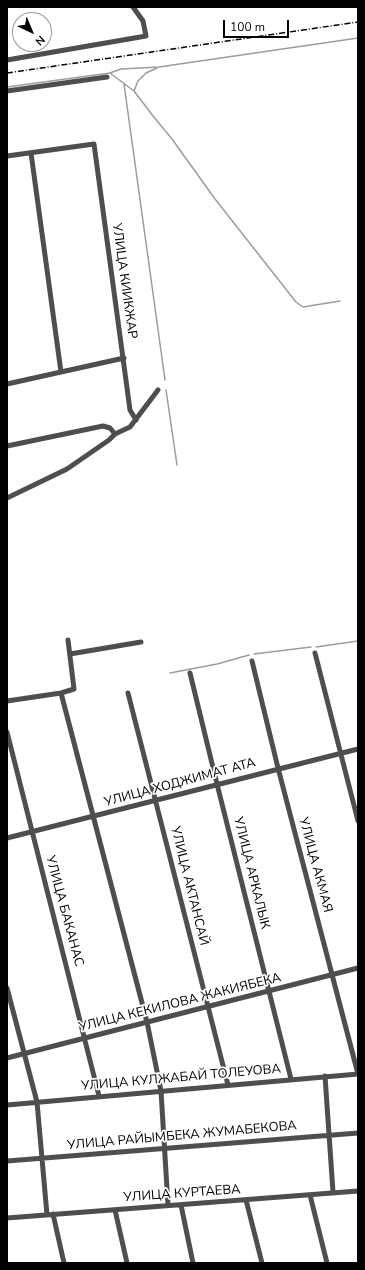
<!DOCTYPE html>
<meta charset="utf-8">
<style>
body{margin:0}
#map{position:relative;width:365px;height:1270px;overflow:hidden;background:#fff;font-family:"Nunito Sans",sans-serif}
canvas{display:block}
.frame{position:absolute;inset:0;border:8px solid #000;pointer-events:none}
.north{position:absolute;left:12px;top:12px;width:40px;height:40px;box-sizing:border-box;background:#fff;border:1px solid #999;border-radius:50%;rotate:136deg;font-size:11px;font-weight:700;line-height:16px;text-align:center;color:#000}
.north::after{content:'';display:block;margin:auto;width:14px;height:18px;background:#000;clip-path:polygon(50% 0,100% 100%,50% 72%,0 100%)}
.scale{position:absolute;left:223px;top:20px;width:66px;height:18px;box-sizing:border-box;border:2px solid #000;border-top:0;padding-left:5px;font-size:12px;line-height:14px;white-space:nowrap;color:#000;-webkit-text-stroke:3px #fff;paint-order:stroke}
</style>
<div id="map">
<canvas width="365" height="1270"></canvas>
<div class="frame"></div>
<div class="north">N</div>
<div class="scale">100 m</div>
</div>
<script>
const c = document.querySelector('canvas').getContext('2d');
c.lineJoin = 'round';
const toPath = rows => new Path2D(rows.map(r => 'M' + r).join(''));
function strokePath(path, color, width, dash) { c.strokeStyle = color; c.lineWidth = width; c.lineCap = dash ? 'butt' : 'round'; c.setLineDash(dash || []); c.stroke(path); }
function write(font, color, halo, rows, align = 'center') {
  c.font = font + ' "Nunito Sans",sans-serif'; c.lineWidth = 3.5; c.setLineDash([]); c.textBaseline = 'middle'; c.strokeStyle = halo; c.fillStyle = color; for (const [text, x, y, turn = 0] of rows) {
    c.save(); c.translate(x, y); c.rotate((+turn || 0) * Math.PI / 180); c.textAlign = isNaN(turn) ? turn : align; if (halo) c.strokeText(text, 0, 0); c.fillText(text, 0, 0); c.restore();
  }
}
const stream = toPath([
 [110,73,121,69,159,67,358,38],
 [124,84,165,380],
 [7,87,110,73,134,91,153,116,172,139,215,199,296,302,303,307,340,301],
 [134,91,138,81,146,73,157,68],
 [166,390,177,465],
 [316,647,358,641],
 [254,654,311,647],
 [170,673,217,664,249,655]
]);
const minor = toPath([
 [7,60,146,36,143,21,133,7],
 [7,91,107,77],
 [31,153,61,372],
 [7,156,94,144,130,410,136,420],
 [7,384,124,358],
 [7,446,103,426,110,428,115,434],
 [7,498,67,469,109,440,115,434,130,427,158,390],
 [315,653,358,821],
 [70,654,141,642],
 [252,661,278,768,358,1074],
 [190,673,217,784,291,1079],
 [61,693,147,1022,161,1091,168,1205],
 [128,693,228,1085],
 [7,701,61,693,74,689,68,640],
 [7,732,99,1096],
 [7,838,358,749],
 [7,988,37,1102,47,1215],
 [7,1058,358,968],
 [325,1076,333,1192],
 [7,1105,358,1074],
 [7,1161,358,1133],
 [310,1195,327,1263],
 [246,1200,262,1263],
 [181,1205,193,1263],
 [115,1210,127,1263],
 [53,1214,64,1263],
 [7,1218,358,1191]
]);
const rail = toPath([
 [7,73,358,22]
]);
const streetNames = [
 ["УЛИЦА КИИКЖАР",124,281,82],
 ["УЛИЦА ХОДЖИМАТ АТА",180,783,-15],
 ["УЛИЦА АКМАЯ",315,865,75],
 ["УЛИЦА АРКАЛЫК",251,873,76],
 ["УЛИЦА АКТАНСАЙ",189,886,76],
 ["УЛИЦА БАКАНАС",64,911,75],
 ["УЛИЦА КЕКИЛОВА ЖАКИЯБЕКА",180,1003,-14],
 ["УЛИЦА КУЛЖАБАЙ ТОЛЕУОВА",181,1078,-5],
 ["УЛИЦА РАЙЫМБЕКА ЖУМАБЕКОВА",182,1136,-5],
 ["УЛИЦА КУРТАЕВА",182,1194,-4]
];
strokePath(stream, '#9c9c9c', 1.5);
strokePath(minor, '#4e4e4e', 5);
strokePath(rail, '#000', 1.5, [6, 2, 1, 2]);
write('13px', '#000', '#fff', streetNames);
</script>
